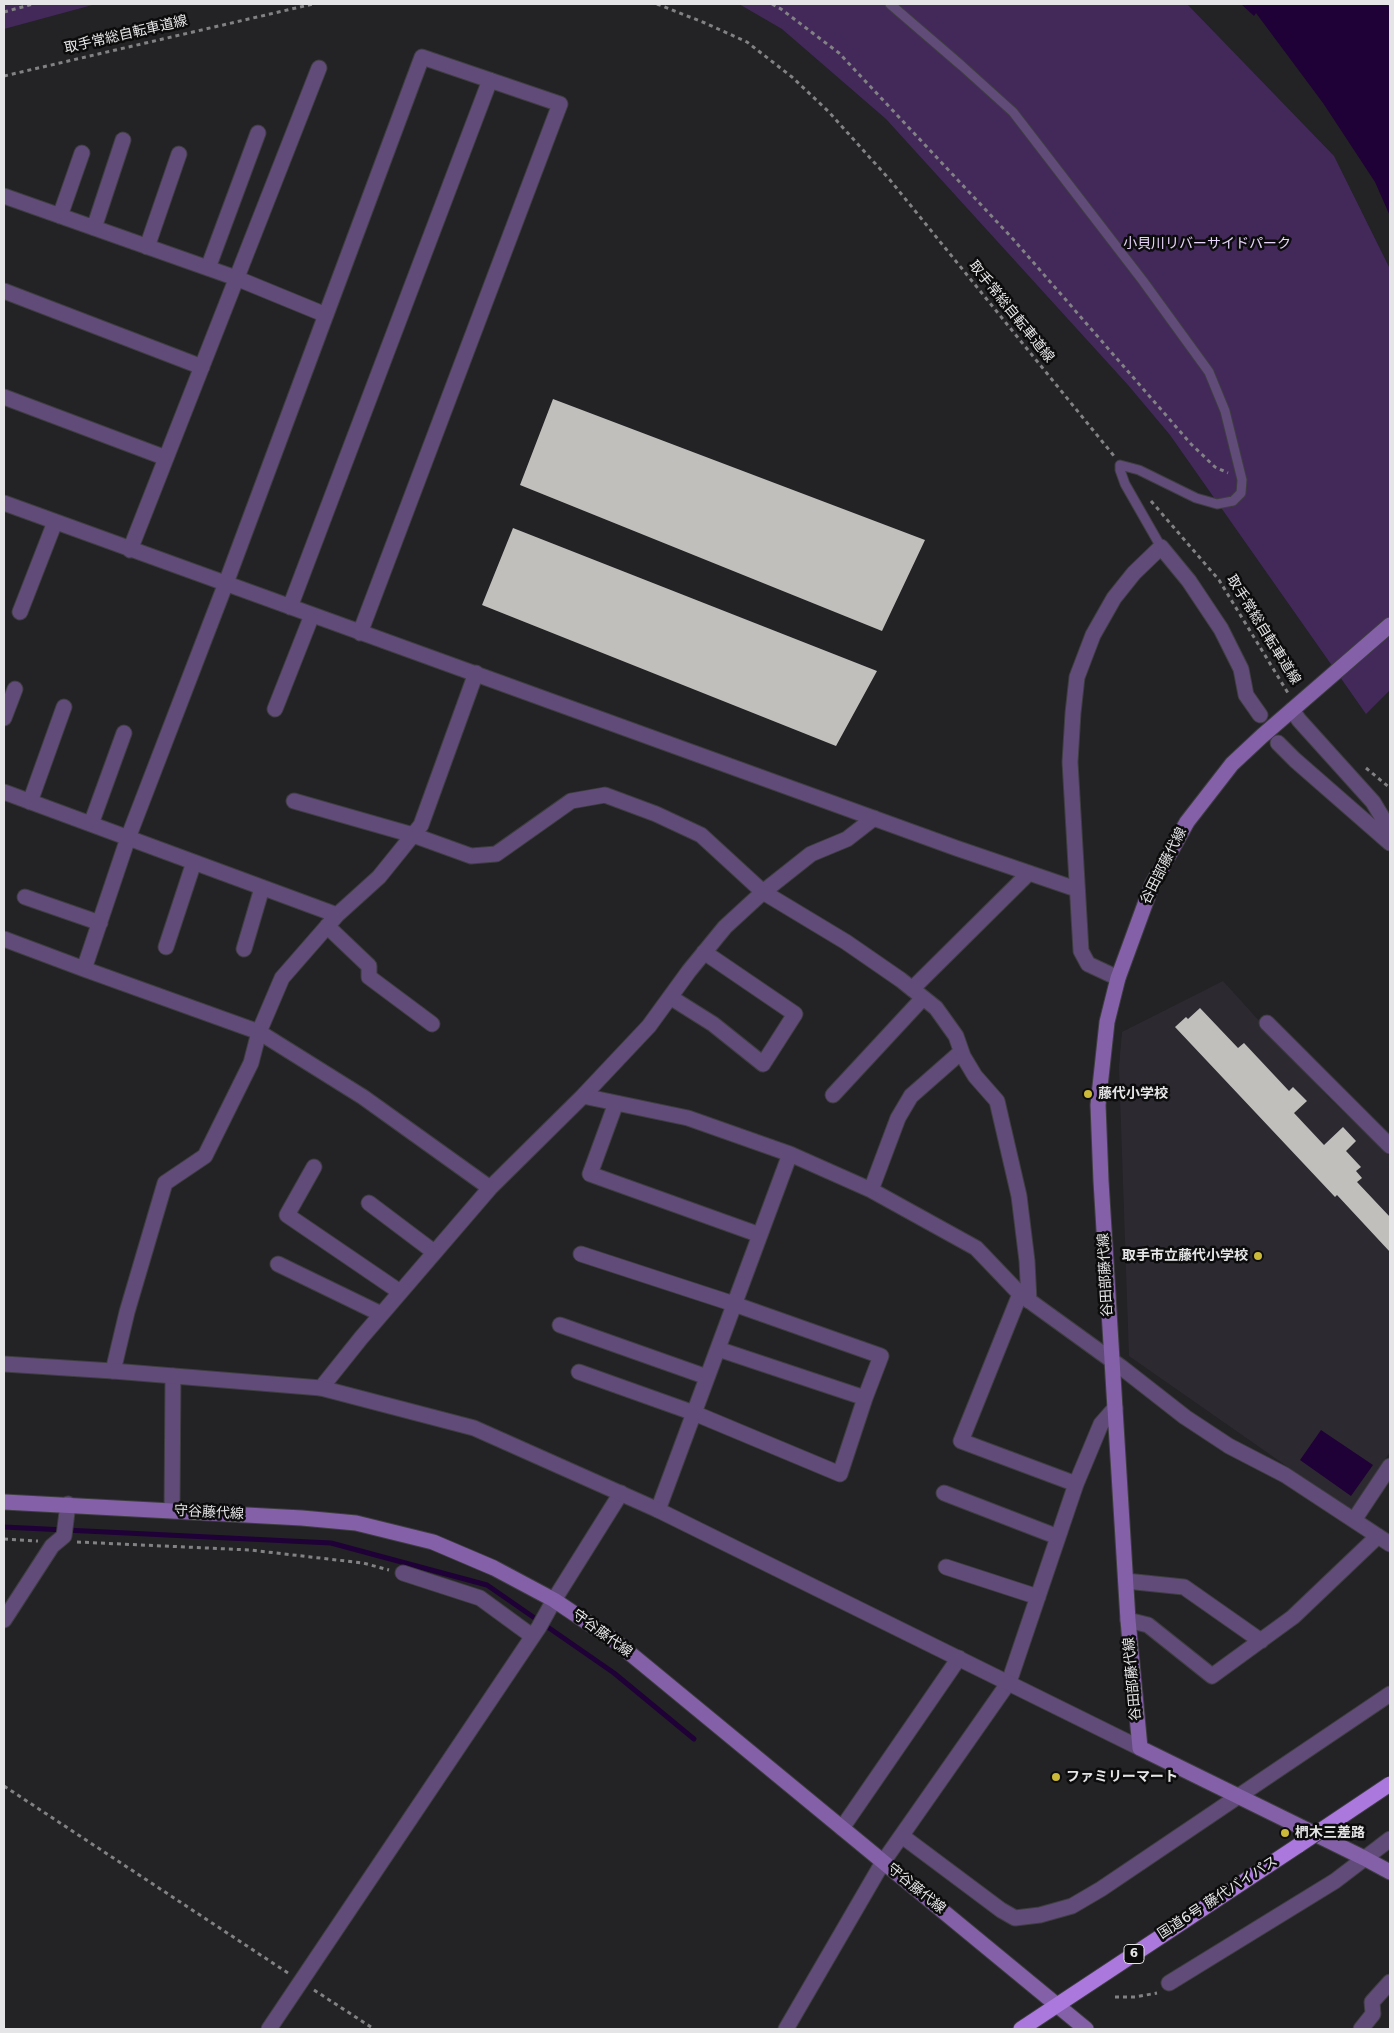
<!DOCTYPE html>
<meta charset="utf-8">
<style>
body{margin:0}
#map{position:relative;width:1394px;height:2033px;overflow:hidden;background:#232225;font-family:"DejaVu Sans",sans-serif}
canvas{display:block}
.frame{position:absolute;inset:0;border:5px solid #e5e4e6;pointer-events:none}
</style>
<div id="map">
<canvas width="1394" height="2033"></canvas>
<div class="frame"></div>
</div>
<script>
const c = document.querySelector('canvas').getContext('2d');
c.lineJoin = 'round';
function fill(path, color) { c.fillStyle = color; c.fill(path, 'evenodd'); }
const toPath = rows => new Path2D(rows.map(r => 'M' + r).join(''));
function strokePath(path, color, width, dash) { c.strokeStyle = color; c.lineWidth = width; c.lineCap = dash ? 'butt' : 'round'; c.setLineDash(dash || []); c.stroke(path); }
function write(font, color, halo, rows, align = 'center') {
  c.font = font + ' "DejaVu Sans","Noto Sans JP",sans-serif'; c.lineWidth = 5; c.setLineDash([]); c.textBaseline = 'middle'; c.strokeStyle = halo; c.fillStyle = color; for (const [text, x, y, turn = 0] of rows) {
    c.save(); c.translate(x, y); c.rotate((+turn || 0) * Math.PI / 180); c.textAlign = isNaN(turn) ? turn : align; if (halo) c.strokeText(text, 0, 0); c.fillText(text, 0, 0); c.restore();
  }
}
const built = toPath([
 [1223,981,1329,1098,1390,1156,1390,1452,1351,1511,1129,1356,1119,1067,1122,1032]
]);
const green = toPath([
 [4,4,96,4,4,29],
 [739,4,1187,4,1334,156,1390,269,1390,690,1366,714,1170,435,1128,385,886,119,782,29]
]);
const water = toPath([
 [1241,4,1387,4,1390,8,1390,216,1375,182,1323,103,1256,13,1254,16],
 [1321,1430,1373,1465,1351,1496,1300,1460]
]);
const stream = toPath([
 [4,1527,331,1543,487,1585,614,1673,694,1739]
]);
const building = toPath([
 [553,399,925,540,882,631,520,485],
 [513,528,877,671,836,746,482,605],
 [1200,1008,1238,1048,1244,1043,1289,1091,1293,1087,1307,1101,1294,1113,1324,1145,1343,1127,1356,1141,1346,1151,1361,1167,1356,1171,1362,1178,1357,1182,1390,1217,1390,1252,1337,1195,1335,1197,1175,1027,1186,1017,1188,1019]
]);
const path = toPath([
 [657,4,705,23,747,42,792,77,828,111,890,180,1114,456],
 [772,4,781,9,839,53,1013,239,1191,444,1215,467,1228,473],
 [4,12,33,4],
 [4,76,313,4],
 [1151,501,1219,580,1288,693],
 [1366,768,1390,788],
 [4,1539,38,1541],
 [77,1542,250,1550,363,1563,389,1570],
 [4,1786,288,1973],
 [314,1990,374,2029],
 [1115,1997,1135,1997,1157,1993]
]);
const service = toPath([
 [890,4,962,66,1013,112,1143,281,1209,372,1225,411,1242,480,1241,493,1233,501,1217,504,1196,498,1139,470,1120,465,1120,470,1125,484,1161,547]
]);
const minor = toPath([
 [4,196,236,278,326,315],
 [60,216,82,153],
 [94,228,123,140],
 [147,247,179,154],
 [208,268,258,133],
 [4,291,202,367],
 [4,397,166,458],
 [4,503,956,848,1076,889],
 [130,550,319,68],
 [290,607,490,80],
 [20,612,55,522],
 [360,633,560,104,422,57,226,583,128,838,84,969,259,1032,363,1097,490,1188],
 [275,709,312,615],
 [1292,710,1299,720,1373,802,1390,830],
 [4,718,15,689],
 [1278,743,1295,760,1390,843],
 [4,792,337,915],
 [294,801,413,835,471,856,496,854,571,801,605,795,656,814,701,835,763,892,846,942,901,980,936,1008,956,1036,963,1056,975,1076,997,1101,1019,1196,1027,1261,1029,1301],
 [30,802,64,707],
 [91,824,124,733],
 [25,897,100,923],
 [327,926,369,966,369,977,432,1024],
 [4,939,84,969],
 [166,947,194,862],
 [244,949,262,888],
 [1118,978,1088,964,1081,951,1070,762,1073,713,1077,677,1093,635,1114,598,1134,573,1161,547,1189,581,1221,629,1241,669,1246,695,1260,715],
 [912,989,1028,874],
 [670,997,713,1024,763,1064,795,1014,704,952],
 [1267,1023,1390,1146],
 [833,1095,923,998],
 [583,1096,688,1118,790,1154,871,1190,976,1248,1020,1294,1121,1367,1185,1417,1229,1446,1285,1475,1390,1544],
 [616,1103,590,1174,760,1235],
 [314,1167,287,1215,400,1292],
 [871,1190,898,1118,911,1096,961,1052],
 [369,1203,434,1252],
 [581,1254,734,1304,881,1356,865,1398,718,1349],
 [278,1264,381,1314],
 [1020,1294,961,1441,1076,1484],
 [560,1325,707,1377],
 [113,1371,127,1312,165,1183,205,1156,251,1063,259,1032,282,978,337,915,379,877,421,825,476,673],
 [579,1372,694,1413,840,1474,865,1398],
 [321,1388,361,1338,490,1188,583,1096,649,1026,689,971,725,927,763,892,811,854,847,839,874,818],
 [944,1493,1058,1537],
 [172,1510,173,1376],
 [658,1510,790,1154],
 [1354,1520,1390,1466],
 [946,1567,1038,1597],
 [403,1573,480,1598,532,1636],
 [1126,1581,1184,1587,1261,1641],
 [4,1620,52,1546,64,1536,68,1504],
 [1128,1620,1148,1625,1212,1676,1293,1617,1378,1536],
 [842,1828,959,1658],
 [902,1836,1001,1910,1015,1918,1040,1915,1072,1906,1101,1889,1390,1694],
 [1169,1983,1335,1881,1390,1839],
 [269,2029,539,1627,554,1600,621,1493],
 [786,2029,883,1862,1009,1682,1076,1484,1101,1424,1115,1408],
 [1361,2029,1373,2014,1372,2002,1390,1982]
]);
const tertiary = toPath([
 [4,1364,113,1371,321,1388,474,1428,658,1510,1140,1748]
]);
const secondary = toPath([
 [1390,625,1262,736,1232,764,1187,822,1152,885,1118,978,1107,1022,1098,1105,1101,1181,1128,1620,1140,1748,1364,1858,1390,1872],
 [4,1502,302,1518,356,1523,433,1542,494,1568,554,1600,615,1641,1086,2029]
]);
const trunk = toPath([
 [1021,2029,1299,1845]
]);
const trunkBridge = toPath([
 [1299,1845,1390,1784]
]);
const markers = [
 [1088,1094,5,"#cbb939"],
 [1258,1256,5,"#cbb939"],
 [1056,1777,5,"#cbb939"],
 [1285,1833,5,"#cbb939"]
];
const shields = [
 [1134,1954,20]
];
const shieldNames = [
 ["6",1134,1954]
];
const streetNames = [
 ["取手常総自転車道線",126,35,-13],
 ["取手常総自転車道線",1011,312,51],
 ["取手常総自転車道線",1263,630,58],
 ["谷田部藤代線",1164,866,-63],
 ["谷田部藤代線",1106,1275,-93],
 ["守谷藤代線",209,1513,3],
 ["守谷藤代線",602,1634,36],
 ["谷田部藤代線",1133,1679,-95],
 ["守谷藤代線",916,1889,39],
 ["国道6号 藤代バイパス",1218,1898,-33]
];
const parkNames = [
 ["小貝川リバーサイドパーク",1207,244]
];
const poiNames = [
 ["藤代小学校",1098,1094],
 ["取手市立藤代小学校",1248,1256,"right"],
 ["ファミリーマート",1066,1777],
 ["椚木三差路",1295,1833]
];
fill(built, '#2d2931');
fill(green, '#42295a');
fill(water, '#1f0037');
strokePath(stream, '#1f0037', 5);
fill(building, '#c0bfbb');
strokePath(service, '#3e3d40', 11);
strokePath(minor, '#3e3d40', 17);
strokePath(tertiary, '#3e3d40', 17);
strokePath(secondary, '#3e3d40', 17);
strokePath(trunk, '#3e3d40', 17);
strokePath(path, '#828183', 3, [4, 4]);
strokePath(service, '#614b78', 9);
strokePath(minor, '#614b78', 15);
strokePath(tertiary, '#614b78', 15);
strokePath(secondary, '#8460a8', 15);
strokePath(trunk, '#ab78de', 15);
strokePath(trunkBridge, '#3e3d40', 17, []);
strokePath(trunkBridge, '#ab78de', 15);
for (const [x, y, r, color] of markers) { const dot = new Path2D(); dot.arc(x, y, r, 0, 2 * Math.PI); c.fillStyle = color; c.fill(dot); strokePath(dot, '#0c0c0d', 2); }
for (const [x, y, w] of shields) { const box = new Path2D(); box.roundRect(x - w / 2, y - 9.5, w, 19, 4); c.fillStyle = '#0c0c0d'; c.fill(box); strokePath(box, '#e5e4e6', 1); }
write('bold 12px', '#e5e4e6', null, shieldNames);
write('14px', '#e5e4e6', '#0c0c0d', streetNames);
write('14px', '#e7d5fb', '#0c0c0d', parkNames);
write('bold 14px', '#e5e4e6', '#0c0c0d', poiNames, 'left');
</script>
